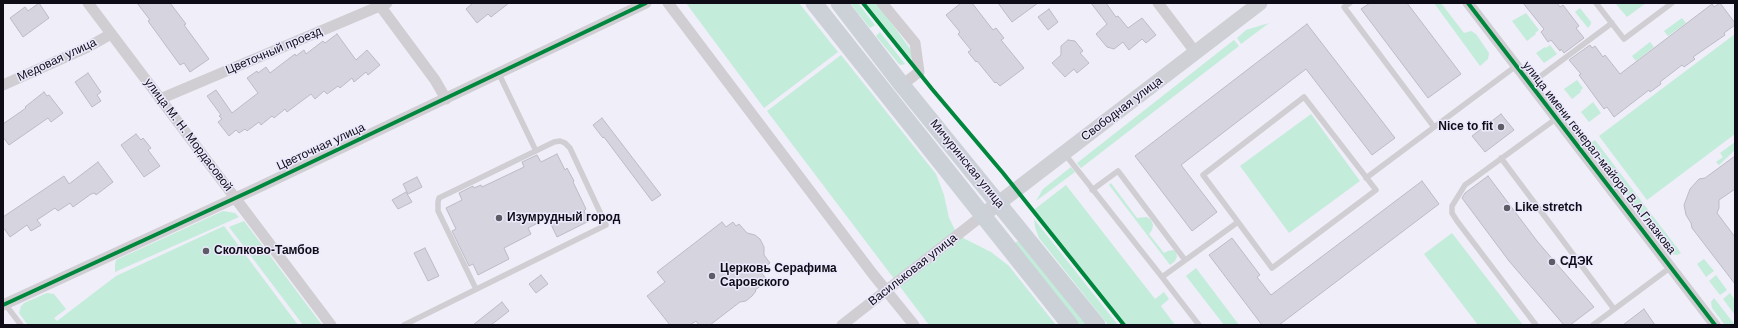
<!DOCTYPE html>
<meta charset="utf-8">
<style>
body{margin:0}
#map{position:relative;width:1738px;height:328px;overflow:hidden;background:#f0eef8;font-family:Helvetica,sans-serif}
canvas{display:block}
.frame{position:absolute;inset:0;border:4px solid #0e0c17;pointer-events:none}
</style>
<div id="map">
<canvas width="1738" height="328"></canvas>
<div class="frame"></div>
</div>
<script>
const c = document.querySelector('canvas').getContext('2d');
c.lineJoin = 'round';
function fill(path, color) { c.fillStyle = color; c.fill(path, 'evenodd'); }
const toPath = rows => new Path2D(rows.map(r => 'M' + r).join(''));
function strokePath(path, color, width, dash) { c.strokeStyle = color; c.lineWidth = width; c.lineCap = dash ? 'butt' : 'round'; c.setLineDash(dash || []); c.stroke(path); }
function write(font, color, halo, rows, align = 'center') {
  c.font = font + ' Helvetica,sans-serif'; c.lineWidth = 3; c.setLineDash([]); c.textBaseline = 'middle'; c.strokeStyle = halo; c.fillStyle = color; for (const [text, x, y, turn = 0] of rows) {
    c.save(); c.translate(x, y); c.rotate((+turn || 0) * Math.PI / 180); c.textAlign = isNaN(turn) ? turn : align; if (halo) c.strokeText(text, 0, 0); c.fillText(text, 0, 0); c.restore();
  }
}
const green = toPath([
 [686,3,799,3,838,52,764,108],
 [850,3,858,3,875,25,870,28],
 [866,3,876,3,890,21,913,53,911,59],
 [1434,3,1441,3,1464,33,1471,31,1476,34,1489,53,1488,59,1480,66],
 [1615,3,1646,3,1627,17],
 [1580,8,1591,22,1591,24,1588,28,1575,12],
 [1526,13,1539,30,1535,33,1536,34,1527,41,1512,21],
 [1682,18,1686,23,1668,36,1664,31],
 [1269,23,1241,44,1237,38,1246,30],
 [880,32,905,64,901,65,899,64,876,36],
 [1735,34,1735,134,1647,200,1599,136],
 [1234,40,1239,46,1081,168,1077,163],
 [1650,42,1654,47,1636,61,1632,56],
 [1550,45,1557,54,1544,63,1536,53,1545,47,1546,48],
 [841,55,936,174,944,195,949,218,955,230,965,239,991,252,1009,266,1056,325,929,325,767,111],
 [1577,80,1583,88,1580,91,1581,92,1572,99,1564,89],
 [1593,102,1601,113,1589,122,1581,112],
 [1311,114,1360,181,1289,233,1240,166],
 [1595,140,1681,253,1677,255,1671,254,1589,144],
 [1735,142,1735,150,1719,165,1716,162,1723,157,1720,153],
 [1071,167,1075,172,1036,201,1043,189],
 [1111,183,1137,218,1147,217,1151,220,1153,225,1152,230,1149,234,1164,253,1168,251,1173,250,1176,252,1177,257,1175,261,1170,265,1109,185],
 [1066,185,1155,299,1164,292,1169,299,1161,306,1175,325,1125,325,1035,212,1035,209],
 [223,211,235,213,239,217,115,272,115,264,116,260],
 [1034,219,1118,325,1108,325,1039,238,1035,227],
 [244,221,322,325,303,325,229,227],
 [224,226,298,325,28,325,19,313,21,306,24,303,47,293,54,294,66,309,54,318,57,321,116,276],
 [1452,233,1523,325,1478,325,1424,254],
 [1018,241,1087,325,1079,325,1016,246,1015,243],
 [1704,259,1714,271,1706,277,1697,264],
 [1196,268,1239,325,1224,325,1186,276],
 [1716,275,1727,290,1720,295,1709,281],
 [1730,293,1735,300,1735,315,1723,299],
 [1714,298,1735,325,1725,325,1712,308,1711,302]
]);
const building = toPath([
 [39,3,49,18,23,37,10,18,25,7,28,11,39,3],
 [137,3,170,3,186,24,184,25,209,59,190,72,184,63,180,65,148,21,150,20,137,3],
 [473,3,509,3,491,17,488,14,477,23,466,9,473,3],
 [961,3,972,3,993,30,996,28,1004,38,1001,40,1024,68,1000,86,996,82,995,83,977,61,976,62,968,52,971,50,958,34,960,32,946,15,961,3],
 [998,3,1038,3,1012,22,998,3],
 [1091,3,1106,3,1116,17,1118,16,1128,28,1142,18,1156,35,1146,43,1142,39,1129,50,1123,42,1114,49,1107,47,1096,34,1107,24,1091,3],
 [1370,3,1407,3,1461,74,1428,98,1361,9,1370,3],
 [1523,3,1557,3,1560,7,1563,5,1579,26,1576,28,1584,38,1564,53,1561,49,1560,51,1551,40,1548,42,1541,32,1544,29,1523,3],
 [1720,3,1735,23,1735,25,1724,33,1725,35,1693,57,1695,59,1684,67,1682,65,1660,82,1661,84,1650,92,1649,90,1614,117,1607,107,1604,109,1579,75,1581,74,1569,60,1590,45,1592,48,1595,46,1603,57,1605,55,1620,74,1712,4,1714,7,1720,3],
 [1049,9,1058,22,1048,30,1038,17,1049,9],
 [1307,24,1395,138,1372,155,1306,69,1181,165,1217,212,1192,231,1135,156,1307,24],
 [337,34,356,60,367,50,380,65,368,75,366,72,354,82,352,78,340,88,338,86,327,94,324,91,315,99,311,94,287,112,285,109,274,118,272,116,261,125,259,122,247,131,245,129,239,133,236,130,229,136,218,122,222,119,219,116,221,115,207,96,216,90,232,113,258,93,247,78,257,71,258,73,266,67,270,73,295,54,296,56,304,50,306,54,323,41,325,43,337,34],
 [1068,40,1075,41,1083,51,1080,53,1089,63,1077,73,1074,69,1065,77,1052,63,1061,55,1061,46,1068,40],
 [88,73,101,92,97,95,101,101,92,107,75,82,88,73],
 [44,92,47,96,49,95,63,113,51,122,48,118,9,145,3,137,3,124,26,108,25,107,44,92],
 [1501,114,1514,130,1485,152,1472,136,1501,114],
 [602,118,661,195,652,201,604,137,603,138,593,125,602,118],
 [136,134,141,140,143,138,151,148,148,150,160,166,144,177,121,145,136,134],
 [557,154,565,170,567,168,574,181,573,182,586,209,584,211,589,221,557,237,548,218,528,228,531,234,504,248,509,259,478,275,473,264,469,266,452,231,456,229,446,208,462,200,459,193,473,186,474,188,481,185,482,187,524,167,522,162,537,155,541,162,557,154],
 [1735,156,1735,189,1719,200,1719,208,1717,213,1735,237,1735,284,1692,228,1691,223,1686,215,1684,205,1690,189,1699,179,1705,178,1735,156],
 [98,162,113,182,96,195,95,193,91,194,73,207,70,203,58,211,55,208,37,220,41,225,31,231,27,225,10,237,3,227,3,217,64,176,69,184,98,162],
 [1488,176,1537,241,1594,307,1570,325,1564,325,1509,261,1462,198,1465,193,1488,176],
 [417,177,422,187,408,194,403,184,417,177],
 [1422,181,1439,204,1279,325,1262,325,1209,255,1232,238,1260,275,1257,277,1271,295,1422,181],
 [406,192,412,202,398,209,392,200,406,192],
 [722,222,726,227,733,222,736,226,739,224,747,233,755,235,760,239,764,247,764,255,770,263,760,271,768,281,755,290,756,291,752,296,746,301,740,302,710,325,699,325,696,321,690,325,670,325,647,296,665,282,657,272,722,222],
 [425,248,439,276,428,281,414,253,425,248],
 [541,275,548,284,536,293,529,284,541,275],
 [502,302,509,311,491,325,473,325,502,302],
 [1644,309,1655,325,1623,325,1644,309]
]);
const lane = toPath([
 [1350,3,1344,7,1434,127],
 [1596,3,1624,39,1672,3],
 [499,74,536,151],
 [1530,84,1612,23],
 [1064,153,1162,277,1238,222,1272,268,1376,190,1304,97,1203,175,1238,222],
 [1501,158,1614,309],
 [1366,178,1516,66],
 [1092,190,1118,171,1185,260],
 [1162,277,1199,325],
 [5,304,21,325],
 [404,325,606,225,570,148,565,143,560,141,554,142,439,198,438,202,438,211,476,289],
 [1536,325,1457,221,1452,213,1452,206,1465,185,1557,118],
 [1593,325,1671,267]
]);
const street = toPath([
 [88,3,331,325],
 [378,3,435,80,446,99],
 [668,3,872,273,914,325],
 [882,3,915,43,919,72,902,85],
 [1158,3,1196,53],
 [1468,3,1715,325],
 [3,85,88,47,111,34],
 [160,99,387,3],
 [3,305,255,189,646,3],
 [842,325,983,215]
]);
const secondary = toPath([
 [983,215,1260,3]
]);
const primary = toPath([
 [814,3,1070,325],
 [839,3,902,85,1097,325]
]);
const cycleway = toPath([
 [863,3,932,89,1003,173,1124,325],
 [1468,3,1715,325],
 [3,305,255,189,646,3]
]);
const markers = [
 [1501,127,4,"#5d5b66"],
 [1507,208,4,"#5d5b66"],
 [499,218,4,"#5d5b66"],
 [206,251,4,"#5d5b66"],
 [1552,262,4,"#5d5b66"],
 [712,276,4,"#5d5b66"]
];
const streetNames = [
 ["Цветочный проезд",274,51,-23],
 ["Медовая улица",57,60,-25],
 ["Свободная улица",1122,109,-37],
 ["улица М. Н. Мордасовой",188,135,53],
 ["Цветочная улица",321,147,-25],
 ["улица имени генерал-майора В.А.Глазкова",1599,158,52],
 ["Мичуринская улица",967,164,51],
 ["Васильковая улица",913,270,-38]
];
const poiNames = [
 ["Nice to fit",1493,127,"right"],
 ["Like stretch",1515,208],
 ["Изумрудный город",507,218],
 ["Сколково-Тамбов",214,251],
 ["СДЭК",1560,262],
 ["Церковь Серафима",720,269],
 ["Саровского",720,283]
];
fill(green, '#c3ecda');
fill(building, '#d6d4df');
strokePath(building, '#bcbbc5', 1);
strokePath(lane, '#d0ced2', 5.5);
strokePath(street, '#d0ced2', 11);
strokePath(secondary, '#ced0d5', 15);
strokePath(primary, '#ccd0d7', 17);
strokePath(cycleway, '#00873e', 4);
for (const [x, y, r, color] of markers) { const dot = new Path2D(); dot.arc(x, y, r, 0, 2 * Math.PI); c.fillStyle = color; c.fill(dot); strokePath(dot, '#ece9fd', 1.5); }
write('12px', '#0e0c17', '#ece9fd', streetNames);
write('bold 12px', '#0e0c17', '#ece9fd', poiNames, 'left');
</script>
